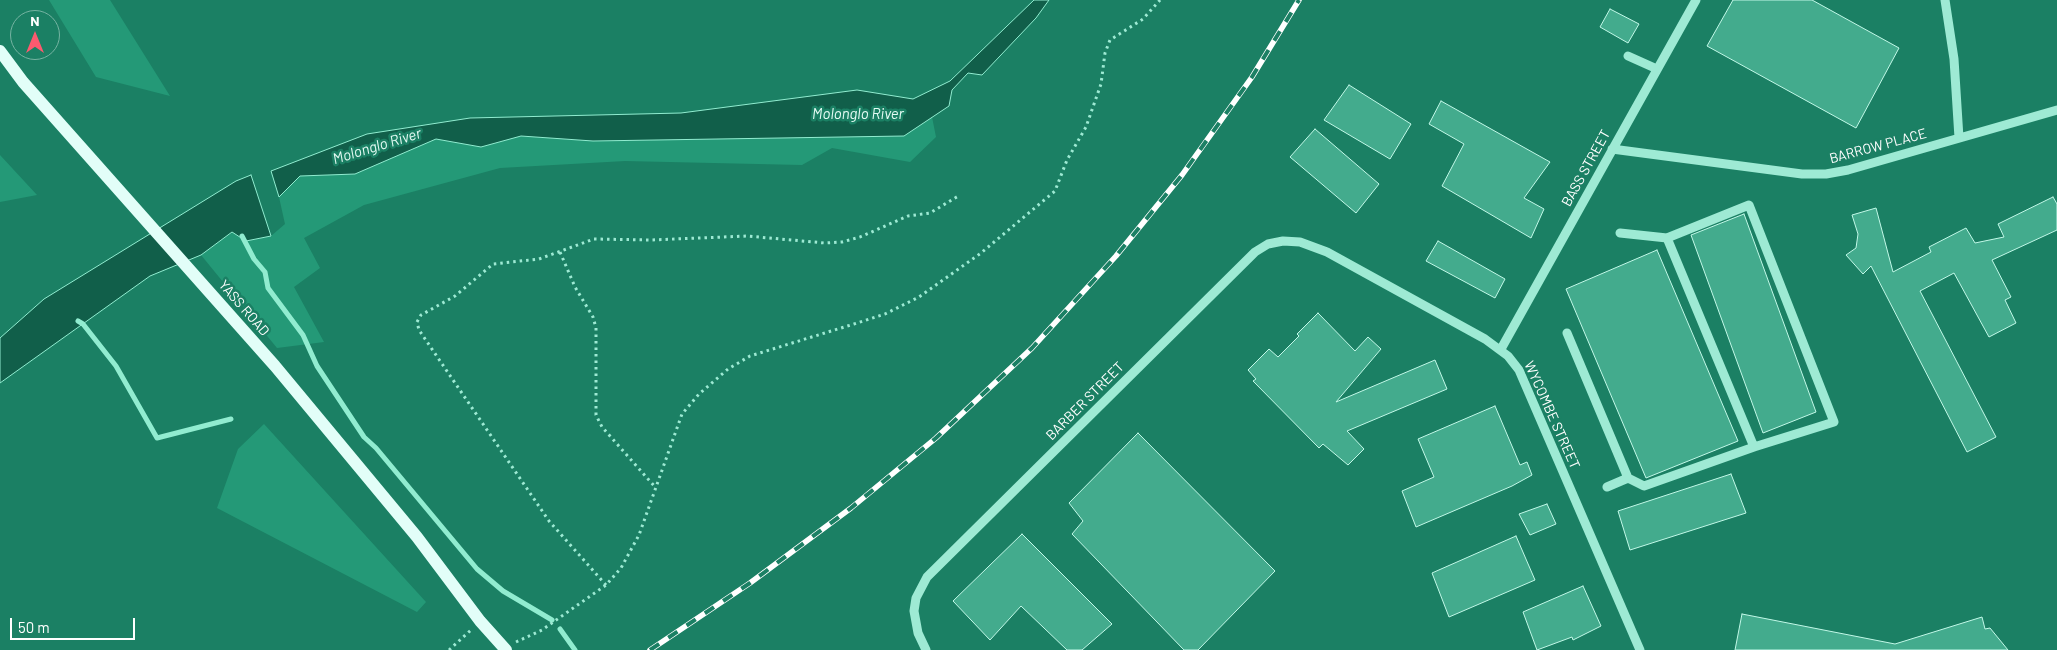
<!DOCTYPE html>
<style>
body{margin:0}
#map{position:relative;width:2057px;height:650px;overflow:hidden;background:#1b8064;font-family:Barlow,sans-serif}
canvas{display:block}
.north{position:absolute;left:10px;top:10px;width:50px;height:50px;box-sizing:border-box;background:#1b8064;border:1px solid #76b3a2;border-radius:50%;rotate:0deg;font-size:14px;font-weight:700;line-height:20px;text-align:center;color:#fff}
.north::after{content:'';display:block;margin:auto;width:18px;height:22px;background:#fc5a6f;clip-path:polygon(50% 0,100% 100%,50% 72%,0 100%)}
.scale{position:absolute;left:10px;top:618px;width:125px;height:22px;box-sizing:border-box;border:2px solid #fff;border-top:0;padding-left:6px;font-size:15px;line-height:18px;white-space:nowrap;color:#fff;-webkit-text-stroke:4px #1b8064;paint-order:stroke}
</style>
<div id="map">
<canvas width="2057" height="650"></canvas>
<div class="north">N</div>
<div class="scale">50 m</div>
</div>
<script>
const c = document.querySelector('canvas').getContext('2d');
c.lineJoin = 'round';
function fill(path, color) { c.fillStyle = color; c.fill(path, 'evenodd'); }
const toPath = rows => new Path2D(rows.map(r => 'M' + r).join(''));
function strokePath(path, color, width, dash) { c.strokeStyle = color; c.lineWidth = width; c.lineCap = dash ? 'butt' : 'round'; c.setLineDash(dash || []); c.stroke(path); }
function write(font, color, halo, rows, align = 'center') {
  c.font = font + ' Barlow,sans-serif'; c.lineWidth = 5; c.setLineDash([]); c.textBaseline = 'middle'; c.strokeStyle = halo; c.fillStyle = color; for (const [text, x, y, turn = 0] of rows) {
    c.save(); c.translate(x, y); c.rotate((+turn || 0) * Math.PI / 180); c.textAlign = isNaN(turn) ? turn : align; if (halo) c.strokeText(text, 0, 0); c.fillText(text, 0, 0); c.restore();
  }
}
const green = toPath([
 [49,0,110,0,170,96,96,77],
 [932,117,936,137,910,162,832,148,802,165,625,161,500,168,364,205,304,238,320,268,294,287,324,342,277,348,201,255,233,232,246,241,271,236,285,224,279,197,300,176,355,174,436,139,481,147,521,136,593,141,904,136],
 [0,155,37,195,0,202],
 [264,424,426,602,417,612,217,508,238,449]
]);
const water = toPath([
 [1034,0,1049,0,1036,18,982,75,968,73,952,90,949,106,904,136,593,141,521,136,481,147,436,139,355,174,300,176,279,197,271,171,367,134,470,118,681,113,857,90,913,99,950,81,1034,0],
 [251,175,271,236,246,241,232,232,201,255,150,276,0,383,0,338,44,299,236,181,251,175]
]);
const stream = toPath([
 [242,236,254,259,265,272,268,288,303,335,317,366,364,437,376,448,477,569,503,591,552,620],
 [78,321,83,324,116,366,157,438,231,419],
 [560,629,575,650]
]);
const building = toPath([
 [1733,0,1812,0,1899,48,1856,128,1707,46,1733,0],
 [1610,9,1639,24,1628,43,1600,27,1610,9],
 [1349,85,1411,124,1390,159,1324,120,1349,85],
 [1441,101,1550,162,1524,198,1544,209,1531,238,1442,186,1464,144,1429,124,1441,101],
 [1315,129,1379,184,1356,213,1290,157,1315,129],
 [2053,197,2057,204,2057,230,1992,260,2011,297,2005,300,2016,323,1989,337,1954,273,1920,291,1996,437,1967,452,1871,266,1863,274,1846,255,1856,248,1858,234,1852,215,1876,208,1893,272,1931,252,1929,247,1966,228,1975,243,2004,237,1998,224,2053,197],
 [1744,214,1816,412,1763,433,1691,235,1744,214],
 [1438,241,1505,279,1495,298,1426,261,1438,241],
 [1657,250,1738,441,1646,478,1566,289,1657,250],
 [1318,313,1355,351,1368,337,1381,349,1336,402,1435,360,1447,389,1347,431,1364,449,1348,465,1323,444,1319,448,1253,381,1256,379,1248,370,1269,349,1278,357,1299,336,1297,334,1318,313],
 [1495,406,1520,465,1527,462,1532,475,1512,486,1416,527,1402,491,1434,477,1418,439,1495,406],
 [1138,433,1275,571,1198,650,1184,650,1072,534,1083,521,1069,503,1138,433],
 [1731,474,1746,513,1630,550,1618,511,1731,474],
 [1547,504,1556,524,1530,535,1519,514,1547,504],
 [1022,534,1112,624,1082,650,1067,650,1021,606,990,640,953,601,1022,534],
 [1516,536,1535,580,1449,617,1432,573,1516,536],
 [1583,586,1601,626,1573,640,1572,637,1537,650,1523,612,1583,586],
 [1742,614,1895,644,1982,617,1985,629,1990,628,2008,650,1735,650,1742,614]
]);
const path = toPath([
 [560,252,575,287,593,317,596,328,596,415,602,427,656,488],
 [606,585,549,521,419,330,417,322,421,315,455,296,493,264,539,259,594,239,651,240,747,236,825,243,842,242,860,237,908,216,930,213,960,195],
 [516,642,542,630,606,585,621,568,639,535,682,414,699,394,728,369,750,356,854,324,885,314,919,297,981,253,1055,191,1067,160,1086,127,1101,84,1105,53,1110,40,1143,19,1160,0],
 [449,650,471,630]
]);
const minor = toPath([
 [1945,0,1954,59,1959,138],
 [1628,56,1657,69],
 [1612,149,1802,174,1826,174,1848,170,2057,110],
 [1620,233,1667,238],
 [1567,333,1628,478],
 [1501,349,1696,0],
 [1607,487,1628,478,1644,486,1754,447,1834,422,1749,205,1667,238,1754,447],
 [926,650,918,633,914,611,916,598,927,577,1255,252,1268,244,1283,241,1300,242,1327,252,1485,339,1508,356,1519,370,1640,650]
]);
const major = toPath([
 [0,51,23,82,275,366,417,537,480,621,506,650]
]);
const rail = toPath([
 [650,650,750,583,851,508,936,438,1032,348,1116,256,1182,175,1252,77,1299,0]
]);
const streetNames = [
 ["BARROW PLACE",1878,146,-15],
 ["BASS STREET",1586,168,-61],
 ["YASS ROAD",244,308,49],
 ["BARBER STREET",1085,401,-45],
 ["WYCOMBE STREET",1552,415,66]
];
const waterNames = [
 ["Molonglo River",858,114],
 ["Molonglo River",377,146,-17]
];
fill(green, '#249977');
fill(water, '#115f4a');
strokePath(water, '#91ecd0', 1);
strokePath(stream, '#91ecd0', 5);
fill(building, '#43ab8d');
strokePath(building, '#c2f8e8', 1);
strokePath(path, '#9eead4', 3, [2.5, 4]);
strokePath(minor, '#9eead4', 9);
strokePath(major, '#e2fef8', 12);
strokePath(rail, '#fff', 5.5);
strokePath(rail, '#1b8064', 4, [11]);
write('14px', '#fff', '#1b8064', streetNames);
write('italic 15px', '#e5fbf4', '#1b8064', waterNames);
</script>
